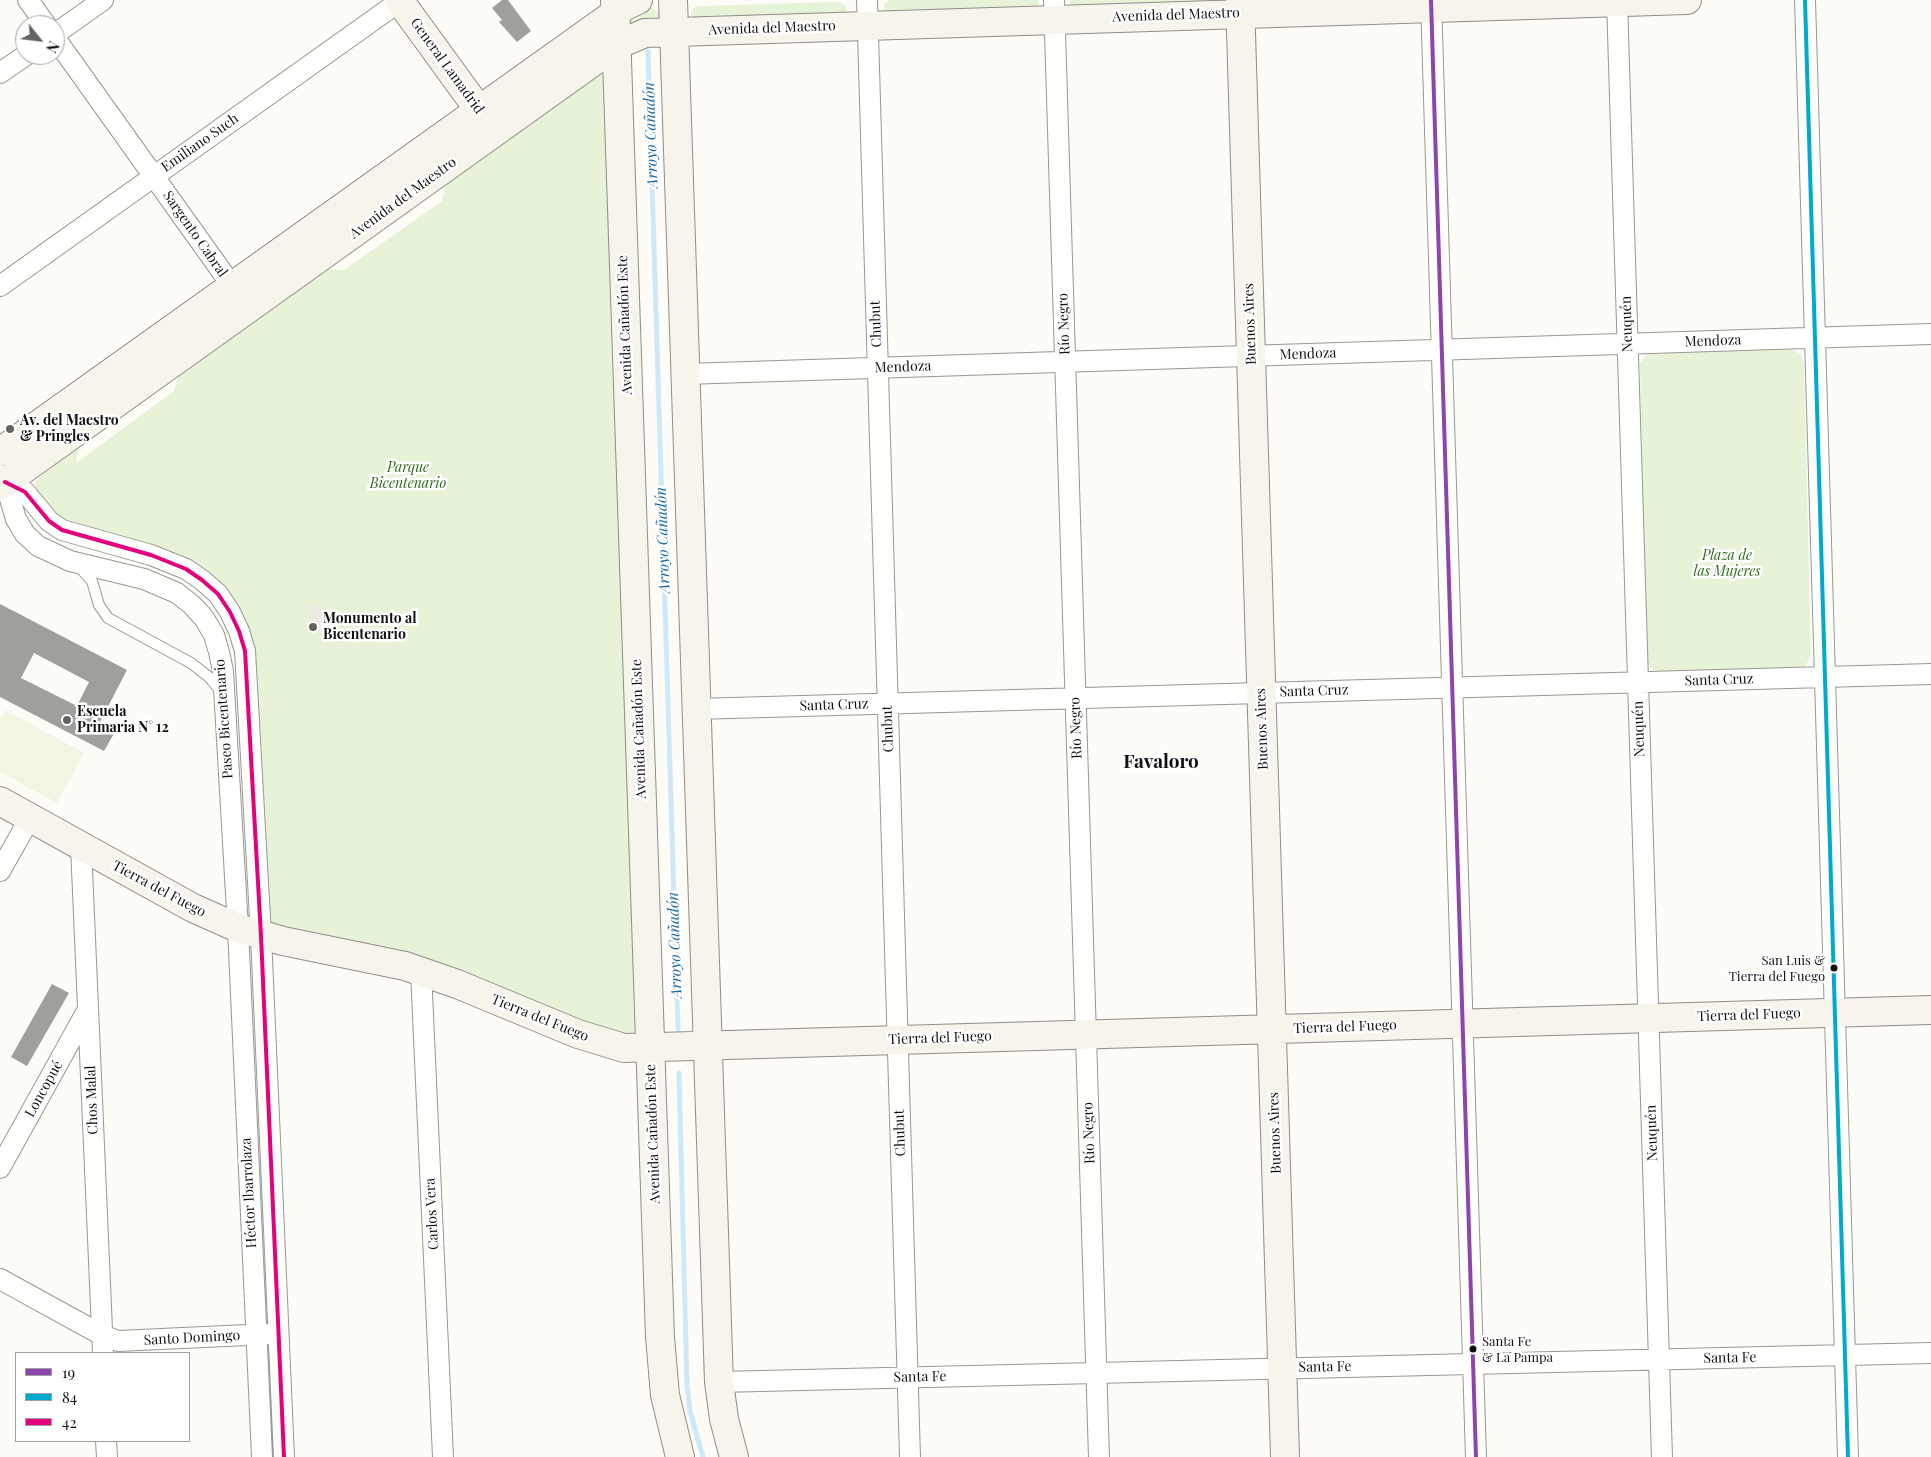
<!DOCTYPE html>
<meta charset="utf-8">
<style>
body{margin:0}
#map{position:relative;width:1931px;height:1457px;overflow:hidden;background:#fdfcf7;font-family:"Playfair Display",serif}
canvas{display:block}
.legend{position:absolute;left:15px;top:1352px;width:175px;height:90px;box-sizing:border-box;background:#fff;border:1px solid #a0a0a0;margin:0;padding:6px 9px;list-style:none;font-size:15px;color:#111}
.legend li{display:flex;align-items:center;gap:10px;height:25px}
.legend b{width:25px;border:1px solid #a0a0a0}
.north{position:absolute;left:15px;top:15px;width:50px;height:50px;box-sizing:border-box;background:#fff;border:1px solid #a0a0a0;border-radius:50%;rotate:119deg;font-size:14px;font-weight:700;line-height:20px;text-align:center;color:#111}
.north::after{content:'';display:block;margin:auto;width:18px;height:22px;background:#646362;clip-path:polygon(50% 0,100% 100%,50% 72%,0 100%)}
</style>
<div id="map">
<canvas width="1931" height="1457"></canvas>
<ul class="legend">
<li><b style="height:6px;background:#8e44ad"></b>19</li>
<li><b style="height:6px;background:#00a9ce"></b>84</li>
<li><b style="height:6px;background:#e5007d"></b>42</li>
</ul>
<div class="north">N</div>
</div>
<script>
const c = document.querySelector('canvas').getContext('2d');
c.lineJoin = 'round';
function fill(path, color) { c.fillStyle = color; c.fill(path, 'evenodd'); }
const toPath = rows => new Path2D(rows.map(r => 'M' + r).join(''));
function strokePath(path, color, width, dash) { c.strokeStyle = color; c.lineWidth = width; c.lineCap = dash ? 'butt' : 'round'; c.setLineDash(dash || []); c.stroke(path); }
function write(font, color, halo, rows, align = 'center') {
  c.font = font + ' "Playfair Display",serif'; c.lineWidth = 5; c.setLineDash([]); c.textBaseline = 'middle'; c.strokeStyle = halo; c.fillStyle = color; for (const [text, x, y, turn = 0] of rows) {
    c.save(); c.translate(x, y); c.rotate((+turn || 0) * Math.PI / 180); c.textAlign = isNaN(turn) ? turn : align; if (halo) c.strokeText(text, 0, 0); c.fillText(text, 0, 0); c.restore();
  }
}
const green = toPath([
 [890,0,1038,0,1039,4,1039,7,884,12,884,4],
 [1070,0,1226,0,1070,6],
 [838,2,845,5,847,10,845,15,693,19,691,15,693,8,698,6],
 [652,8,659,13,659,21,632,25,630,23,629,16,635,11],
 [598,75,604,75,643,1021,635,1037,594,1028,437,961,274,927,268,921,232,601,57,518,34,490,36,481,44,473,79,448,76,463,174,391,179,376,328,269,344,270,442,201,446,184],
 [1787,348,1801,354,1804,365,1811,657,1805,666,1796,669,1661,672,1652,670,1646,660,1640,363,1645,356,1650,354]
]);
const pitch = toPath([
 [5,710,84,753,57,803,0,772,0,719]
]);
const plaza = toPath([
 [302,604,335,613,328,642]
]);
const stream = toPath([
 [648,51,678,1029],
 [679,1073,687,1385,690,1411,703,1457]
]);
const building = toPath([
 [502,0,508,0,531,31,517,42,499,22,502,20,492,8],
 [0,604,127,670,100,722,116,730,104,751,0,697],
 [34,653,89,682,77,706,21,678],
 [52,984,69,993,27,1066,11,1057]
]);
const lane = toPath([
 [79,567,92,581,99,605,108,618,191,663,209,677,222,693]
]);
const street = toPath([
 [28,0,46,25],
 [867,0,910,1457],
 [1054,0,1099,1457],
 [1431,0,1476,1457],
 [1617,0,1662,1457],
 [1805,0,1848,1457],
 [55,34,103,0],
 [55,38,240,297],
 [0,73,26,55],
 [0,286,400,1],
 [685,374,1931,334],
 [0,475,5,482,16,519,25,534,38,546,70,561,144,579,177,593,192,605,204,618,214,635,219,652,223,671,238,928,262,1457],
 [5,482,25,492,49,521,62,530,151,555,186,569,202,580,218,594,230,612,239,631,245,651,261,936,284,1457],
 [696,709,1931,674],
 [81,846,103,1353],
 [0,871,30,818],
 [421,971,443,1457],
 [0,1168,88,1009],
 [0,1279,102,1335,118,1341,269,1334],
 [719,1382,1931,1353],
 [106,1441,107,1457]
]);
const secondary = toPath([
 [399,0,490,125],
 [615,0,660,1337,665,1395,680,1457],
 [673,0,719,1382,724,1419,734,1457],
 [1240,0,1285,1457],
 [0,452,625,6,638,0],
 [0,486,615,46,645,33,1687,0],
 [0,801,193,908,238,928,283,941,405,966,457,984,578,1034,624,1048,1931,1010]
]);
const bus1 = toPath([
 [1431,0,1476,1457]
]);
const bus2 = toPath([
 [1805,0,1848,1457]
]);
const bus3 = toPath([
 [5,482,25,492,49,521,62,530,151,555,186,569,202,580,218,594,230,612,239,631,245,651,261,936,284,1457]
]);
const markers = [
 [10,429,5,"#646362"],
 [313,627,5,"#646362"],
 [67,720,5,"#646362"],
 [1834,968,4.5,"#111"],
 [1473,1349,4.5,"#111"]
];
const busNames = [
 ["San Luis &",1825,961],
 ["Tierra del Fuego",1825,977],
 ["Santa Fe",1482,1342,"left"],
 ["& La Pampa",1482,1358,"left"]
];
const streetNames = [
 ["Avenida del Maestro",1176,15,-2],
 ["Avenida del Maestro",772,28,-2],
 ["General Lamadrid",447,66,54],
 ["Emiliano Such",200,143,-35],
 ["Avenida del Maestro",403,198,-36],
 ["Sargento Cabral",195,234,55],
 ["Chubut",876,324,-92],
 ["Río Negro",1064,324,-92],
 ["Buenos Aires",1250,324,-92],
 ["Neuquén",1627,324,-92],
 ["Avenida Cañadón Este",625,325,-92],
 ["Mendoza",1713,341,-2],
 ["Mendoza",1308,354,-2],
 ["Mendoza",903,367,-2],
 ["Santa Cruz",1719,680,-2],
 ["Santa Cruz",1314,691,-2],
 ["Santa Cruz",834,705,-2],
 ["Paseo Bicentenario",224,719,-94],
 ["Río Negro",1076,728,-92],
 ["Avenida Cañadón Este",639,729,-92],
 ["Chubut",888,729,-92],
 ["Buenos Aires",1262,729,-92],
 ["Neuquén",1639,729,-92],
 ["Tierra del Fuego",159,889,28],
 ["Tierra del Fuego",1749,1015,-2],
 ["Tierra del Fuego",540,1018,22],
 ["Tierra del Fuego",1345,1027,-2],
 ["Tierra del Fuego",940,1038,-2],
 ["Loncopué",44,1089,-61],
 ["Chos Malal",92,1100,-92],
 ["Chubut",900,1133,-92],
 ["Río Negro",1089,1133,-92],
 ["Buenos Aires",1275,1133,-92],
 ["Neuquén",1652,1133,-92],
 ["Avenida Cañadón Este",653,1134,-92],
 ["Héctor Ibarrolaza",249,1193,-93],
 ["Carlos Vera",432,1214,-93],
 ["Santo Domingo",192,1338,-3],
 ["Santa Fe",1730,1358,-1],
 ["Santa Fe",1325,1367,-1],
 ["Santa Fe",920,1377,-1]
];
const poiNames = [
 ["Av. del Maestro",20,421],
 ["& Pringles",20,437],
 ["Monumento al",323,619],
 ["Bicentenario",323,635],
 ["Escuela",77,712],
 ["Primaria N° 12",77,728]
];
const parkNames = [
 ["Parque",408,468],
 ["Bicentenario",408,484],
 ["Plaza de",1727,556],
 ["las Mujeres",1727,572]
];
const waterNames = [
 ["Arroyo Cañadón",651,135,-92],
 ["Arroyo Cañadón",663,540,-92],
 ["Arroyo Cañadón",675,945,-92]
];
const districtNames = [
 ["Favaloro",1161,762]
];
fill(green, '#e7f3d7');
fill(pitch, '#f0f6e1');
fill(plaza, '#edebe2');
strokePath(stream, '#cde8f7', 5);
fill(building, '#a19f9c');
strokePath(lane, '#979795', 12);
strokePath(street, '#979795', 22);
strokePath(secondary, '#8e8d8b', 30);
strokePath(lane, '#fffffe', 10);
strokePath(street, '#fffffe', 20);
strokePath(secondary, '#f6f4eb', 28);
strokePath(bus1, '#8e44ad', 4);
strokePath(bus2, '#00a9ce', 4);
strokePath(bus3, '#e5007d', 4);
for (const [x, y, r, color] of markers) { const dot = new Path2D(); dot.arc(x, y, r, 0, 2 * Math.PI); c.fillStyle = color; c.fill(dot); strokePath(dot, '#fff', 2); }
write('13px', '#111', '#fff', busNames, 'right');
write('14px', '#111', '#fff', streetNames);
write('bold 14px', '#111', '#fff', poiNames, 'left');
write('italic 14px', '#2f6b1f', '#fff', parkNames);
write('italic 15px', '#1768a6', '#fff', waterNames);
write('bold 19px', '#111', '#fff', districtNames);
</script>
